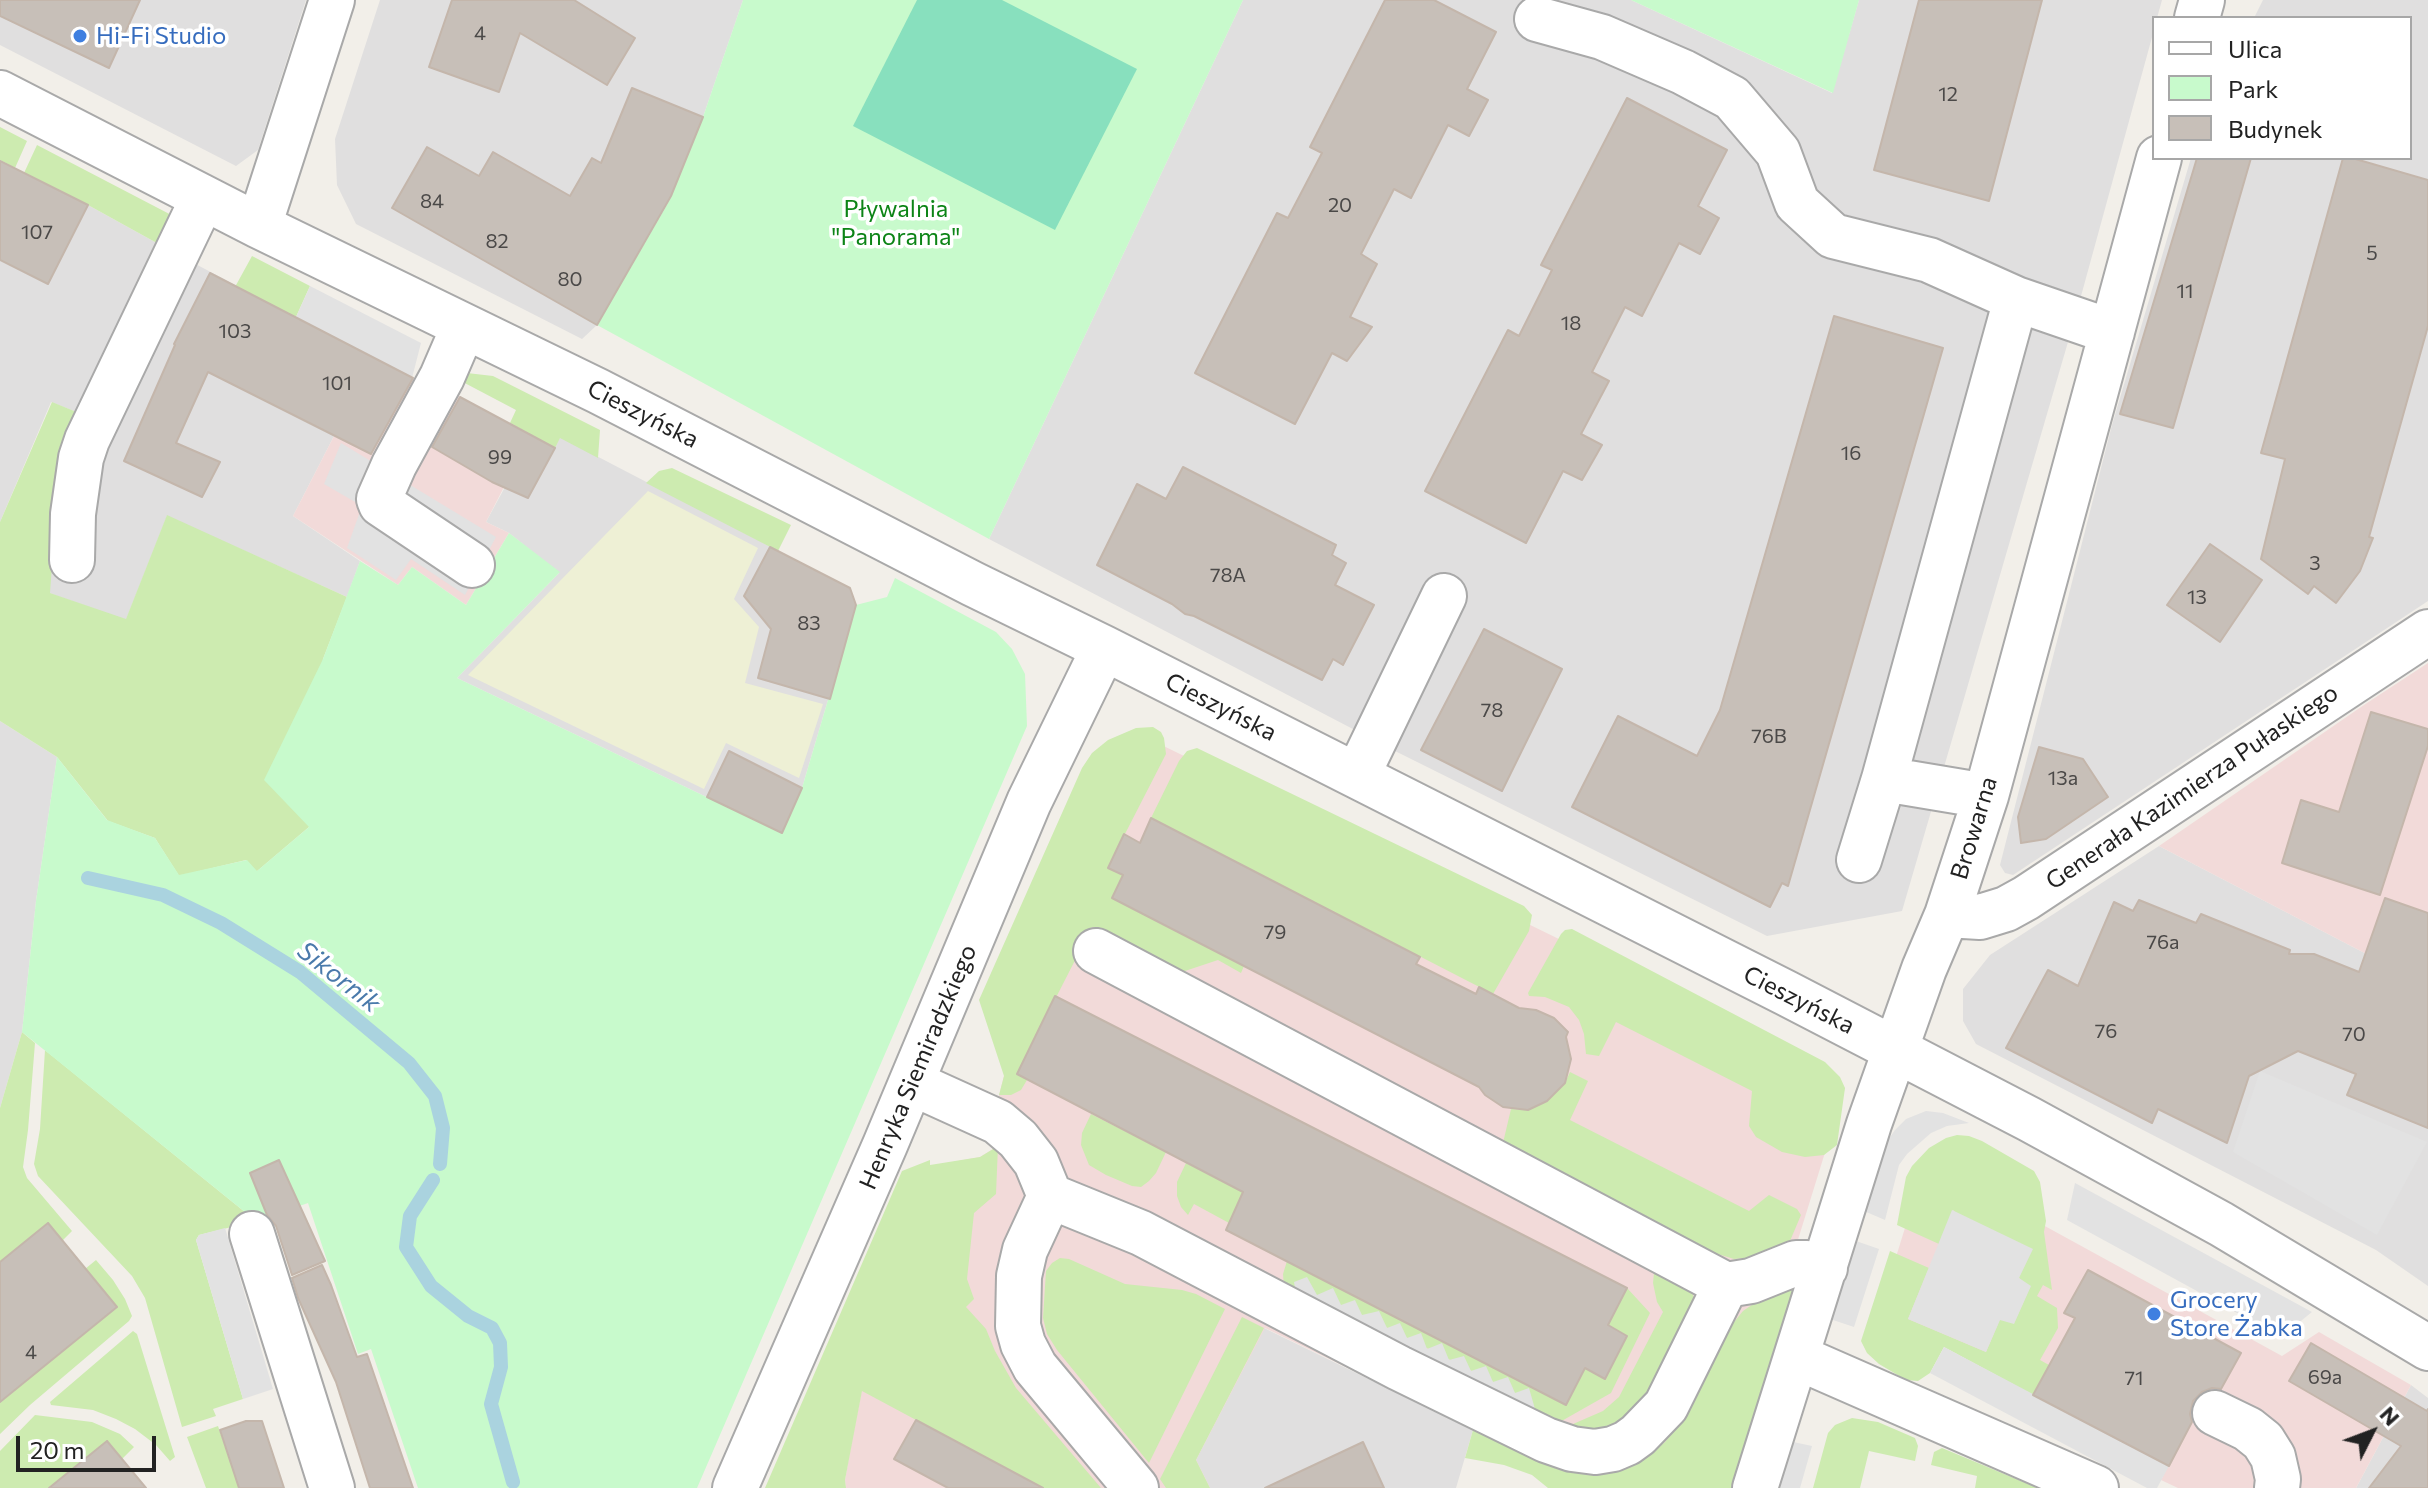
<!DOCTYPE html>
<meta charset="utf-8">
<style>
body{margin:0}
#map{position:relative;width:2428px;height:1488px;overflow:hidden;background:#f2efe9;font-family:Commissioner,sans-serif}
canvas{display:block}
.legend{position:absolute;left:2152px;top:16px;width:260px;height:144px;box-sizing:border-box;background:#fff;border:2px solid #a7a7a7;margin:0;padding:10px 14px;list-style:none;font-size:24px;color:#222}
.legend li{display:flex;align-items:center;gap:16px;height:40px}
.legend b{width:40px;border:2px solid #a7a7a7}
.north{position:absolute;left:2332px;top:1392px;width:80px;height:80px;-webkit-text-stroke:6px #fff;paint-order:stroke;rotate:48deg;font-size:22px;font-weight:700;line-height:32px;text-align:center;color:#222}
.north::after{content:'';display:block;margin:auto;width:28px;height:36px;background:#222;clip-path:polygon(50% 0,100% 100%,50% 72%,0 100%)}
.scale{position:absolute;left:16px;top:1436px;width:140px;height:36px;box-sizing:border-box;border:4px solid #222;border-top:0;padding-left:10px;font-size:24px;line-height:28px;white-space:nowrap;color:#222;-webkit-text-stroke:6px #fff;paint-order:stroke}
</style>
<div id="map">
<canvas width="2428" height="1488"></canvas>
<ul class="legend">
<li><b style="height:10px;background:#fff"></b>Ulica</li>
<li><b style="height:22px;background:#c8facc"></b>Park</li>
<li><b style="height:22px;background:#c7bfb8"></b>Budynek</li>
</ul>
<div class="north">N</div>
<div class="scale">20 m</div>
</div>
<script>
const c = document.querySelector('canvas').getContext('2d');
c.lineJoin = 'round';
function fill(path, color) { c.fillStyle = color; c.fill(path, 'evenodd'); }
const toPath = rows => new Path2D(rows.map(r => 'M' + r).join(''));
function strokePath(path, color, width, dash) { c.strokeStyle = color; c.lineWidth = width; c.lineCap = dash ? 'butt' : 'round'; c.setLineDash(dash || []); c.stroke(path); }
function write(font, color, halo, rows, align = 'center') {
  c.font = font + ' Commissioner,sans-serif'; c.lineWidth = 7; c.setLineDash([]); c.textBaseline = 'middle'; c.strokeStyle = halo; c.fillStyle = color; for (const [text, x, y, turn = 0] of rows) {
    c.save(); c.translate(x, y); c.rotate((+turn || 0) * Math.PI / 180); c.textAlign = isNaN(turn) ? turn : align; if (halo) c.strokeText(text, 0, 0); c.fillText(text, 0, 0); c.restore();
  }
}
const residential = toPath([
 [0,0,306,0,258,150,236,166,0,45],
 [380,0,743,0,703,117,669,201,597,325,582,339,356,224,337,185,335,139],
 [1243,0,1631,0,1832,93,1859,0,2162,0,2157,18,2154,18,2154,30,2075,318,1902,911,1767,936,1395,751,989,539],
 [2263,0,2428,0,2428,601,2013,875,2005,873,2000,865,2112,425,2191,158,2410,158,2410,18,2254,18],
 [0,160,88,205,164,247,79,413,51,402,0,522],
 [186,259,412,378,372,455,334,436,293,516,360,561,347,597,167,516,126,620,49,593,51,564,82,567,90,481],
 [560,437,850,588,856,605,802,788,782,833,457,678,559,573,509,533,486,522,505,487,528,498],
 [0,721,57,757,36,901,22,1032,0,1108],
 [2159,846,2428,986,2428,1286,2376,1250,1976,1044,1963,1021,1963,989,1990,955],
 [1264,1328,1473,1430,1456,1488,1210,1488,1196,1460],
 [2411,1385,2428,1398,2428,1488,2356,1488]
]);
const commercial = toPath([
 [412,378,451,400,455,394,555,448,528,498,504,487,486,522,509,533,466,605,412,567,398,585,293,516,334,436,372,454],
 [2428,663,2428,986,2159,846,2364,705],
 [1139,734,1606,962,1845,1088,1721,1488,1596,1488,1265,1328,1196,1460,1210,1488,846,1488,845,1480,852,1440,886,1267,929,1166,980,1157,998,1146,999,1095,1006,1068],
 [1913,1202,2043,1225,2282,1356,2319,1332,2411,1385,2356,1488,2178,1488,2161,1480,2168,1466,1879,1312]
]);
const farmland = toPath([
 [648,491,758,548,734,599,759,627,745,683,823,704,799,778,726,743,704,789,468,675]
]);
const grass = toPath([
 [0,127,27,141,15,168,0,160],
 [37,145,179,219,164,247,88,205,24,173],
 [252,256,310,286,296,317,235,287],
 [467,373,493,376,600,430,598,458,560,438,555,448,510,423,516,410,459,380],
 [52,402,79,413,59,468,50,593,126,619,167,515,347,597,323,659,309,827,256,872,246,860,179,876,155,838,108,821,57,757,0,721,0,522],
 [672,468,791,525,778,551,646,483,659,471],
 [1153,727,1161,732,1164,738,1166,754,1108,867,1123,875,1112,898,1244,966,1241,973,1218,960,1179,973,1092,927,1017,1074,1027,1080,1021,1090,1011,1095,999,1095,1004,1076,979,1000,1082,768,1092,753,1108,740,1136,728],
 [1197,748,1524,906,1532,915,1529,931,1493,994,1151,818,1179,761,1187,751],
 [1572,929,1825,1062,1840,1077,1845,1088,1837,1145,1824,1155,1805,1157,1782,1152,1756,1137,1749,1126,1752,1091,1616,1022,1599,1056,1586,1054,1584,1034,1579,1020,1569,1007,1545,997,1529,996,1528,993,1561,934,1565,930],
 [22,1032,35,1043,28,1130,23,1167,27,1178,72,1231,62,1241,48,1223,0,1262,0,1108],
 [45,1050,256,1221,199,1235,196,1240,243,1399,213,1409,216,1416,182,1427,145,1298,132,1276,38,1176,34,1164,40,1129],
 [1570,1072,1588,1081,1570,1120,1749,1211,1769,1195,1797,1209,1801,1215,1790,1241,1757,1257,1734,1259,1708,1251,1502,1147,1511,1109,1528,1110,1530,1107,1547,1101,1565,1083],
 [1091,1114,1166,1152,1156,1173,1149,1181,1141,1187,1132,1186,1106,1175,1089,1165,1081,1145,1082,1133],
 [1957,1135,1969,1136,1982,1141,2034,1171,2040,1182,2046,1221,2044,1232,2052,1290,2043,1285,2037,1296,2057,1308,2058,1328,2040,1360,2049,1365,2033,1395,1944,1347,1930,1373,1918,1381,1906,1380,1879,1364,1867,1353,1861,1341,1890,1251,1929,1268,1908,1319,1986,1352,2000,1319,2014,1323,2030,1287,2019,1278,1953,1210,1939,1244,1897,1225,1906,1177,1912,1166,1929,1148,1946,1138],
 [998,1146,996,1194,974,1213,967,1279,974,1299,966,1307,986,1329,995,1351,1016,1388,1101,1488,1043,1488,862,1391,845,1480,846,1488,765,1488,902,1171,930,1160,930,1165,980,1157],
 [1186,1163,1245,1193,1229,1223,1194,1204,1188,1215,1181,1207,1177,1196,1177,1182],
 [1060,1258,1069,1259,1125,1284,1182,1290,1196,1294,1225,1309,1149,1463,1057,1350,1047,1334,1043,1318,1046,1271,1052,1263],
 [96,1260,113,1280,125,1299,132,1316,129,1321,30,1405,0,1434,0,1396,3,1400,116,1307,85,1269],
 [1287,1261,1585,1368,1604,1378,1627,1336,1608,1325,1627,1288,1650,1313,1611,1393,1551,1427,1515,1393,1362,1315,1341,1306,1298,1304,1284,1287,1283,1274],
 [1659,1267,1690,1287,1696,1303,1656,1392,1622,1422,1608,1428,1590,1431,1567,1430,1573,1424,1603,1411,1619,1397,1663,1312,1657,1302,1653,1283,1654,1273],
 [1782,1289,1794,1290,1731,1488,1548,1488,1532,1475,1504,1465,1465,1458,1473,1430,1595,1470,1626,1465,1648,1456,1665,1442,1684,1417,1730,1327,1743,1311,1765,1296],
 [1242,1317,1264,1328,1196,1460,1210,1488,1166,1488,1160,1479],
 [133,1331,137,1334,175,1457,170,1461,156,1445,135,1429,116,1419,93,1410,51,1405,50,1402],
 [35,1415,92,1422,120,1434,134,1447,122,1459,107,1441,49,1488,0,1488,0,1451],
 [1852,1418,1878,1422,1915,1438,1918,1446,1915,1461,1869,1451,1860,1488,1813,1488,1828,1433,1835,1425],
 [218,1426,239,1488,206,1488,187,1437],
 [1942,1448,2033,1486,2037,1488,1975,1488,1977,1476,1931,1465,1934,1452]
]);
const park = toPath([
 [743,0,1243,0,989,539,597,325,669,201,703,117],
 [1631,0,1859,0,1833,93],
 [509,533,560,572,457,678,782,833,802,788,856,605,887,597,895,578,996,632,1012,649,1025,674,1027,726,697,1488,418,1488,371,1349,358,1354,308,1203,256,1221,22,1032,36,901,57,757,107,820,155,838,179,875,247,860,257,871,309,827,264,780,323,659,360,561,398,585,412,567,466,605]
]);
const pitch = toPath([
 [917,0,1002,0,1137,69,1055,230,853,126]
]);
const parking = toPath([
 [310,286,421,343,412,378,296,317],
 [341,443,496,537,465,595,411,559,396,580,347,548,362,506,324,484],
 [2260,1071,2427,1142,2377,1235,2233,1152],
 [1926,1111,1943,1113,1969,1123,1947,1126,1931,1133,1907,1154,1899,1165,1885,1220,1864,1211,1879,1161,1888,1140,1895,1130,1906,1119],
 [2075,1183,2312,1312,2281,1337,2067,1220],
 [1952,1210,2033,1249,2019,1278,2031,1286,2014,1324,2000,1320,1986,1352,1908,1319],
 [225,1228,273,1389,243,1399,196,1240,199,1235],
 [1856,1241,1879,1249,1854,1327,1830,1319],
 [1307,1277,1317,1295,1333,1288,1341,1305,1355,1300,1362,1315,1379,1311,1387,1328,1400,1323,1407,1338,1421,1333,1427,1349,1442,1343,1449,1360,1464,1356,1471,1371,1486,1366,1493,1382,1508,1377,1515,1393,1529,1388,1539,1423,1298,1304,1294,1282],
 [1944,1347,2169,1466,2157,1488,2147,1488,1930,1373],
 [1784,1440,1812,1446,1800,1488,1771,1488]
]);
const stream = toPath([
 [88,878,163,895,221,923,300,972,409,1063,435,1096,443,1128,440,1164],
 [433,1180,410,1216,406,1247,431,1286,468,1316,492,1328,500,1343,501,1367,491,1404,513,1482]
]);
const building = toPath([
 [0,0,140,0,109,68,0,16,0,0],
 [452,0,574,0,635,38,607,85,520,33,499,92,429,67,452,0],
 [1385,0,1434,0,1496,32,1467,89,1488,100,1469,136,1448,125,1411,198,1394,189,1361,254,1377,264,1350,317,1372,327,1347,361,1332,353,1295,424,1195,373,1277,213,1288,218,1322,153,1310,147,1385,0],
 [1919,0,2042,0,1989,201,1874,170,1919,0],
 [632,88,703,117,671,196,597,325,392,208,427,147,479,176,493,152,570,196,592,158,601,163,632,88],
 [1627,98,1727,150,1698,206,1719,218,1700,254,1679,243,1642,316,1625,307,1592,372,1609,381,1581,434,1602,445,1582,480,1563,471,1526,543,1425,491,1508,330,1519,336,1552,270,1541,265,1627,98],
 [2197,158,2251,158,2173,428,2120,414,2197,158],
 [2343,158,2352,158,2428,180,2428,326,2369,537,2373,538,2360,571,2336,603,2314,586,2308,594,2261,559,2285,459,2261,453,2343,158],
 [0,161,88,205,48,284,0,260,0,161],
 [210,273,413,378,371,454,208,372,176,443,220,462,202,497,124,461,175,345,174,344,210,273],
 [1834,316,1943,348,1788,886,1782,883,1770,907,1572,807,1618,716,1697,756,1720,710,1834,316],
 [460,397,555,448,528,498,492,482,432,447,460,397],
 [1183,467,1336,545,1332,555,1346,563,1335,585,1374,605,1343,665,1333,659,1322,680,1194,616,1185,614,1172,604,1097,565,1137,484,1166,499,1183,467],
 [2210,544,2262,580,2220,642,2167,605,2210,544],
 [770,547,850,588,856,605,830,699,758,678,771,629,744,596,770,547],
 [1484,629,1562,669,1502,791,1421,750,1484,629],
 [2371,712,2428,729,2428,746,2380,895,2282,863,2301,800,2339,812,2371,712],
 [2039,747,2083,759,2108,797,2046,839,2021,843,2018,817,2039,747],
 [729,751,802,788,782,833,707,797,729,751],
 [1151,818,1420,957,1416,964,1476,994,1479,987,1519,1008,1536,1010,1554,1018,1568,1032,1566,1037,1571,1059,1565,1083,1547,1101,1528,1110,1503,1107,1485,1095,1479,1087,1112,898,1123,875,1108,868,1124,834,1140,843,1151,818],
 [2385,898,2428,913,2428,1128,2347,1095,2356,1074,2298,1051,2249,1076,2227,1143,2158,1109,2152,1123,2006,1048,2048,970,2078,986,2114,902,2133,911,2139,900,2196,923,2201,914,2290,950,2289,954,2314,954,2359,972,2385,898],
 [1055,996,1627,1288,1608,1325,1627,1336,1605,1379,1585,1368,1566,1405,1226,1230,1243,1192,1017,1074,1055,996],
 [279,1160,325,1261,292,1275,276,1226,267,1215,250,1173,279,1160],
 [48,1223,117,1307,0,1402,0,1262,48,1223],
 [322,1265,331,1285,357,1357,367,1354,413,1488,370,1488,336,1382,298,1298,292,1278,322,1265],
 [2088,1270,2241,1353,2221,1389,2212,1388,2202,1392,2193,1401,2190,1414,2192,1422,2169,1466,2033,1395,2075,1318,2064,1313,2088,1270],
 [2311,1343,2427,1411,2428,1409,2428,1488,2369,1488,2401,1446,2289,1381,2311,1343],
 [916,1420,1043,1488,948,1488,894,1459,916,1420],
 [246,1421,262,1421,284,1488,239,1488,220,1430,246,1421],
 [107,1441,146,1488,49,1488,107,1441],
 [1363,1442,1384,1488,1265,1488,1363,1442]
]);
const minor = toPath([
 [2197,18,2202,0],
 [1537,19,1602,37,1683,72,1732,98,1778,152,1797,203,1833,236,1929,260,2016,299],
 [0,93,259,226,598,391,973,584,1104,648,1786,993,2029,1119,2221,1224,2428,1348],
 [259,226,332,0],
 [464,326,442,377,394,465,379,499,381,504,472,565],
 [72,560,73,514,81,458,87,440,203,198],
 [1357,776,1444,596],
 [1986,796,1884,779,2016,299,2112,332],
 [1859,860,1884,779],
 [1947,915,1980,917,2006,909,2026,898,2428,632],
 [912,1083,998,1122,1018,1139,1036,1162,1050,1196,1141,1233,1399,1368,1546,1440,1572,1449,1595,1452,1613,1449,1627,1443,1638,1435,1666,1406,1726,1285,1096,951],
 [1050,1196,1025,1250,1019,1276,1018,1326,1023,1344,1035,1367,1136,1488],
 [252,1234,332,1488],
 [1726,1285,1751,1281,1796,1263,1807,1263,1825,1268],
 [1797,1357,2096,1488],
 [2215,1413,2248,1429,2263,1441,2273,1457,2278,1479,2277,1488],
 [735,1488,885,1145,1029,802,1104,648],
 [1755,1488,1869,1124,1924,969,1947,915,1986,796,2159,158]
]);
const markers = [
 [80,36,8,"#3f7fe0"],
 [2154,1314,8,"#3f7fe0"]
];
const numberNames = [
 ["4",480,33],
 ["12",1948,94],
 ["84",432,201],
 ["20",1340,205],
 ["107",37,232],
 ["82",497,241],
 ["5",2372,253],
 ["80",570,279],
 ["11",2185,291],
 ["18",1571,323],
 ["103",235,331],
 ["101",337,383],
 ["16",1851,453],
 ["99",500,457],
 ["3",2315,563],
 ["78A",1228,575],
 ["13",2197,597],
 ["83",809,623],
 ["78",1492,710],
 ["76B",1769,736],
 ["13a",2063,778],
 ["79",1275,932],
 ["76a",2163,942],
 ["76",2106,1031],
 ["70",2354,1034],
 ["4",31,1352],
 ["69a",2325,1377],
 ["71",2134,1378]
];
const shopNames = [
 ["Hi-Fi Studio",96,36],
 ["Grocery",2170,1300],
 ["Store Żabka",2170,1328]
];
const parkNames = [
 ["Pływalnia",896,209],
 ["\"Panorama\"",896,237]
];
const streetNames = [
 ["Cieszyńska",643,414,27],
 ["Cieszyńska",1221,707,27],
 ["Generała Kazimierza Pułaskiego",2192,787,-34],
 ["Browarna",1974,828,-73],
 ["Cieszyńska",1799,1000,27],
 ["Henryka Siemiradzkiego",918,1067,-67]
];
const waterNames = [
 ["Sikornik",339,977,38]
];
fill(residential, '#e0dfdf');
fill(commercial, '#f2dad9');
fill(farmland, '#eef0d5');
fill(grass, '#cdebb0');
fill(park, '#c8facc');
fill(pitch, '#88e0be');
fill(parking, '#e2e2e2');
strokePath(stream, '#aad3df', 14);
fill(building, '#c7bfb8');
strokePath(building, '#c4b6ab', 2);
strokePath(minor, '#a9a9a9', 48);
strokePath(minor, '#fff', 44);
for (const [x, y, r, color] of markers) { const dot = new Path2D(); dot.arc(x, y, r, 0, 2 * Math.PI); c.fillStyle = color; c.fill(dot); strokePath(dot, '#fff', 3); }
write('20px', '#4b4948', null, numberNames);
write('24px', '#366cbe', '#fff', shopNames, 'left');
write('24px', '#0c8416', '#fff', parkNames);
write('24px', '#222', '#fff', streetNames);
write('italic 26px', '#4a7aab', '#fff', waterNames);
</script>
